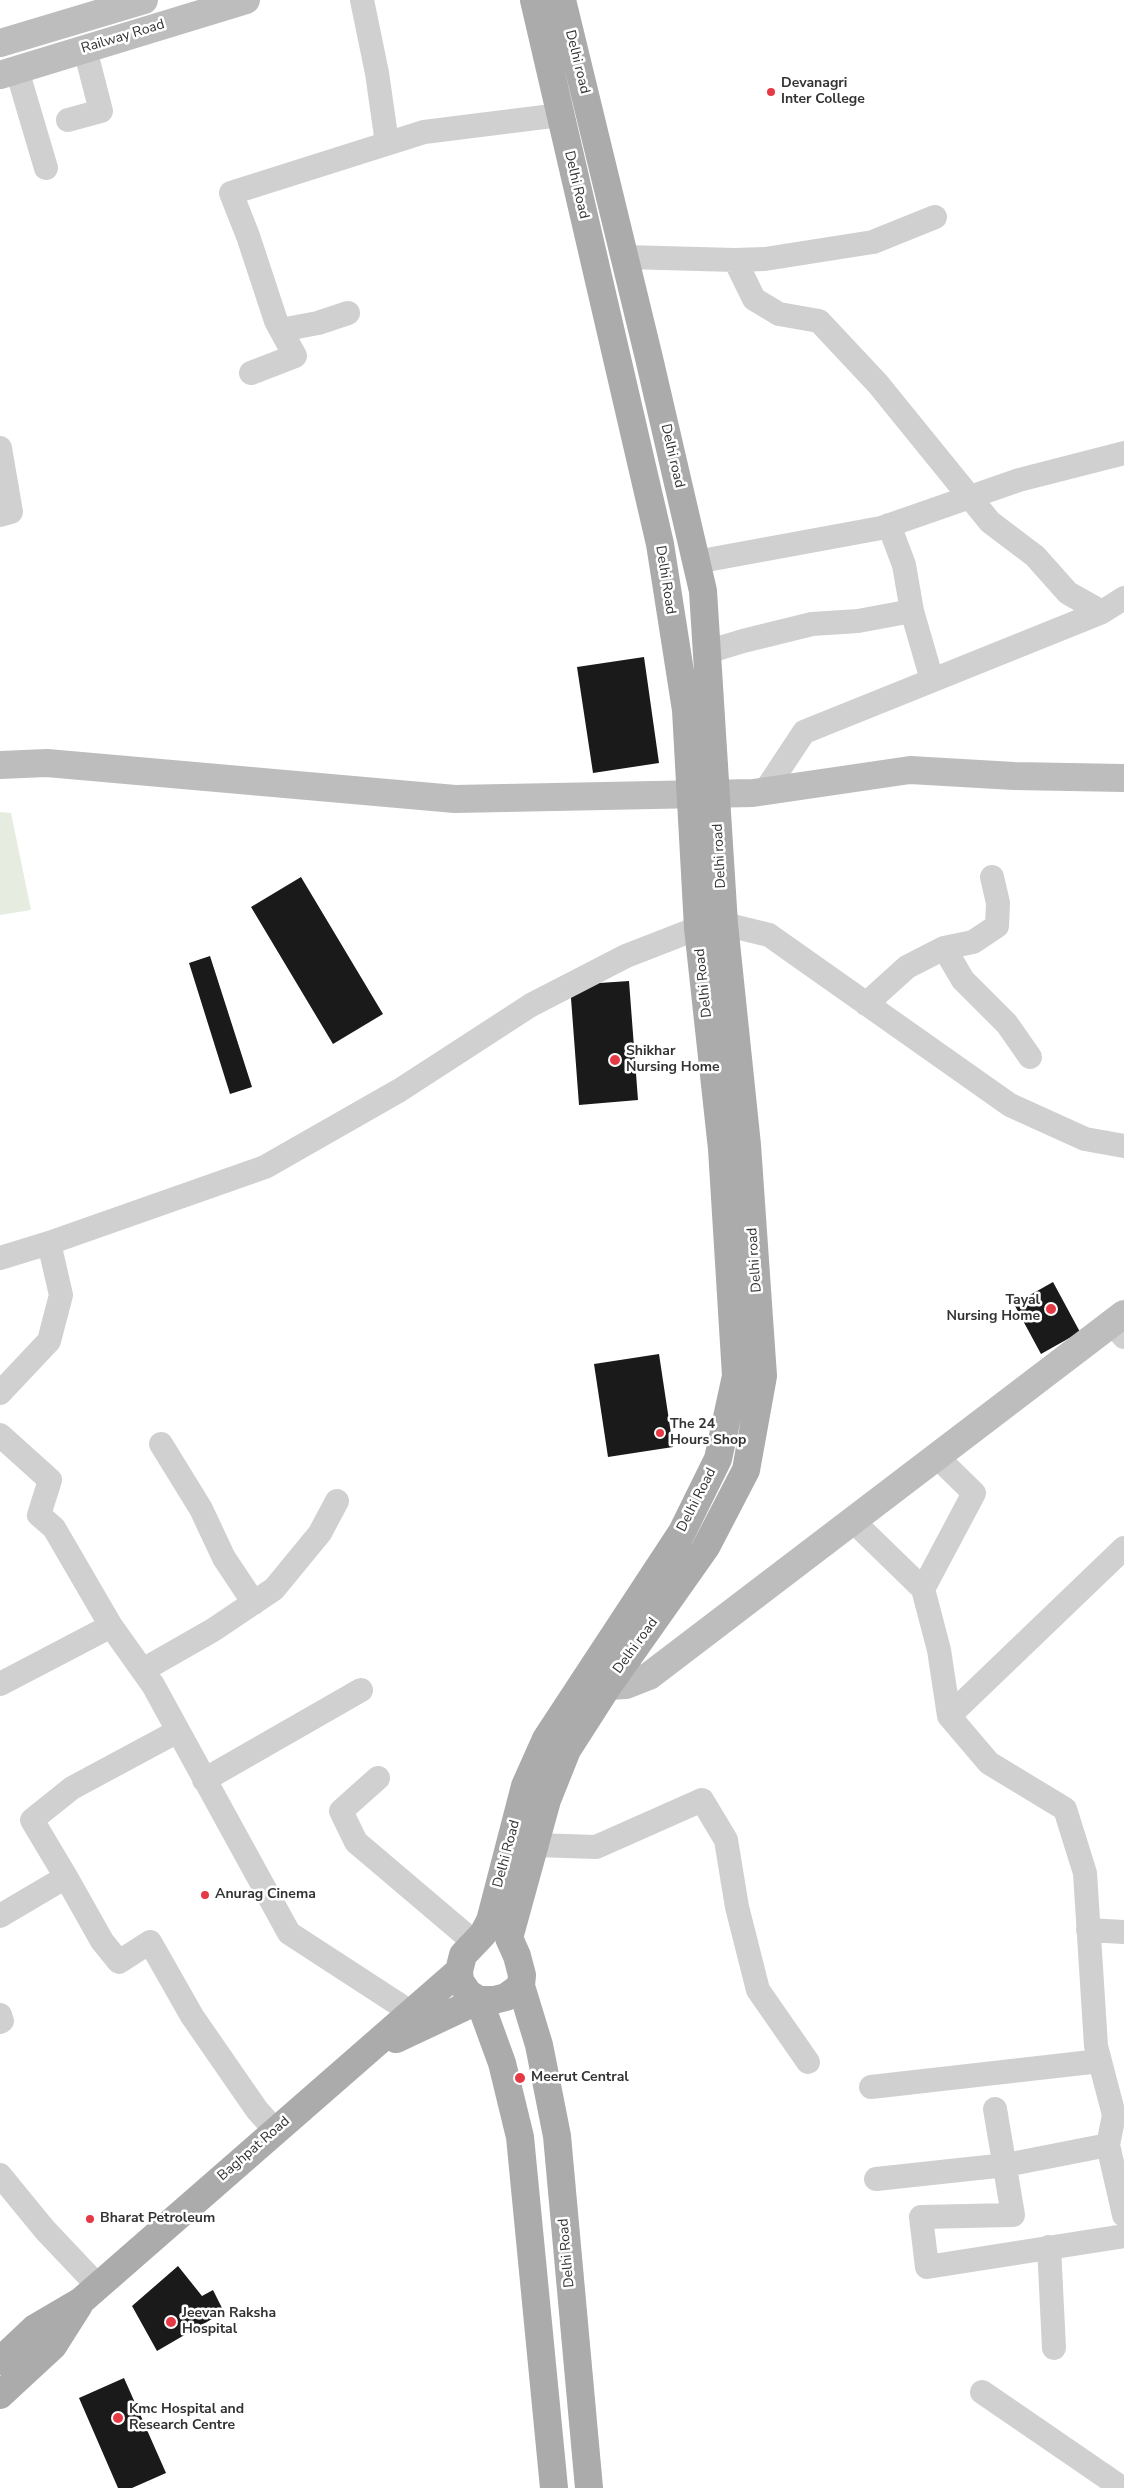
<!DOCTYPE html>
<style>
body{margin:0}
canvas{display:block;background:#fff}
</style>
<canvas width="1124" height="2488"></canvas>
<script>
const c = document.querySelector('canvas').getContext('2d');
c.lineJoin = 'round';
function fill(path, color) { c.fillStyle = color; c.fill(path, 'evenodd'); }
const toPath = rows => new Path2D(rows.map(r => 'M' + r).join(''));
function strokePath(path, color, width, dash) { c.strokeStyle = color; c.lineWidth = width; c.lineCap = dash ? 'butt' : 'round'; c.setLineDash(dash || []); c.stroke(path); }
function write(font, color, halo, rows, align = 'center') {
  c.font = font + ' "Nunito Sans",sans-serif'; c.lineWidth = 5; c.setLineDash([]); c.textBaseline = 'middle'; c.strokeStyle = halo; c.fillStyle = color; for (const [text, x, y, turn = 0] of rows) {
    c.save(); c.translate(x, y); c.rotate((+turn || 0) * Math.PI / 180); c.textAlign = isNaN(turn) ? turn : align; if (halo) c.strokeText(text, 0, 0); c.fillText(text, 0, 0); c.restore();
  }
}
const green = toPath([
 [0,812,11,813,31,910,0,915]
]);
const building = toPath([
 [644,657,659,763,593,773,577,667],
 [301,877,383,1014,333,1044,251,907],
 [210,956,252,1087,230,1094,189,963],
 [629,981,638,1100,579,1105,570,985],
 [1053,1282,1080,1332,1041,1354,1014,1304],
 [659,1354,673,1447,608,1457,594,1364],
 [178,2266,202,2296,213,2290,224,2312,157,2351,132,2306],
 [124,2378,166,2473,132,2488,118,2488,79,2398]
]);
const street = toPath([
 [362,0,377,73,387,143],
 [17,70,46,168],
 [68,120,101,111,85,49],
 [625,257,735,260,754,299,779,314,819,321,878,384,990,522,1035,556,1068,593,1102,612],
 [735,260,765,259,873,242,935,217],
 [281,330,318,323,348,313],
 [251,373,295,356,276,321,248,236,231,193,424,132,560,115],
 [0,448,11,512,0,515],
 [889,525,904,565,912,611,932,680],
 [696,562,881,528,1019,480,1124,453],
 [707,652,743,641,812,624,858,621,912,611],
 [765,791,804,732,1102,612,1124,598],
 [944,948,973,942,997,926,998,903,992,877],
 [866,1004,907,967,944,948,963,980,1007,1024,1030,1057],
 [0,1258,49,1243,265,1167,400,1090,531,1005,626,956,698,928,724,924,769,935,1010,1105,1085,1139,1124,1146],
 [1112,1323,1124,1337],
 [0,1393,49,1341,61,1295,49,1243],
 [0,1435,50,1480,39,1515,54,1528,111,1626],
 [161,1444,201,1509,224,1558,254,1603],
 [852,1520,923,1589,939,1650,949,1716,989,1763,1065,1809,1085,1873,1096,2046,1114,2115,1108,2145,1124,2215],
 [923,1589,974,1493,936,1456],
 [143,1670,213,1630,274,1589,320,1533,337,1501],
 [0,1684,111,1626,153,1685,289,1933,412,2013],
 [949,1716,1124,1548],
 [378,1778,341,1811,356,1842,475,1943],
 [204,1780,361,1690],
 [535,1845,596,1847,702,1800,726,1840,737,1907,758,1990,808,2062],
 [66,1877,102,1941,119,1962,150,1942,192,2016,257,2110,275,2130],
 [0,1916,66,1877,32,1820,72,1788,178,1731],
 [1088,1930,1124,1932],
 [0,2015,2,2021,0,2022],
 [871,2087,1100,2061],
 [995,2109,1013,2215,921,2217,927,2267,1124,2236],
 [0,2175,45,2230,98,2286],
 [876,2179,1006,2165,1108,2145],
 [1049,2247,1054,2348],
 [982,2392,1122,2488]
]);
const secondary = toPath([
 [0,43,144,0],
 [0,75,246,0],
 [0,765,47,763,455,799,753,793,910,770,1014,776,1124,778],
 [593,1675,608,1686,626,1685,649,1676,1124,1314]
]);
const primary = toPath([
 [562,0,649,358,703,591,724,924,747,1145,763,1376,746,1470,706,1547,608,1686,567,1750,547,1800,509,1938,517,1956,522,1975,521,1986,539,2045,557,2136,589,2488],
 [459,1971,460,1981,468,1993,479,2000,502,2063,520,2137,554,2488],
 [396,2039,479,2000,494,2000,506,1997,521,1986],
 [0,2361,35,2328,81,2301,459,1971,463,1955,483,1934,490,1921,525,1786,546,1739,682,1532,718,1459,736,1376,722,1149,698,928,686,710,660,544,534,0],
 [0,2395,53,2346,79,2305]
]);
const markers = [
 [771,92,5,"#e63946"],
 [615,1060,6,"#e63946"],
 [1051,1309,6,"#e63946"],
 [660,1433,5,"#e63946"],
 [205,1895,5,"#e63946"],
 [520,2078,6,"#e63946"],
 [90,2219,5,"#e63946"],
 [171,2322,6,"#e63946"],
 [118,2418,6,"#e63946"]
];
const streetNames = [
 ["Railway Road",123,37,-17],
 ["Delhi road",577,62,76],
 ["Delhi Road",576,185,77],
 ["Delhi road",672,456,77],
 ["Delhi Road",665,580,81],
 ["Delhi road",720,856,-93],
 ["Delhi Road",704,983,-96],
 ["Delhi road",755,1260,-94],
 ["Delhi Road",697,1500,-63],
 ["Delhi road",636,1646,-54],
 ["Delhi Road",507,1854,-75],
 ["Baghpat Road",254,2149,-41],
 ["Delhi Road",567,2253,-95]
];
const poiNames = [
 ["Devanagri",781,84],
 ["Inter College",781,100],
 ["Shikhar",626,1052],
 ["Nursing Home",626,1068],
 ["Tayal",1040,1301,"right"],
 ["Nursing Home",1040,1317,"right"],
 ["The 24",670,1425],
 ["Hours Shop",670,1441],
 ["Anurag Cinema",215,1895],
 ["Meerut Central",531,2078],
 ["Bharat Petroleum",100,2219],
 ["Jeevan Raksha",182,2314],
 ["Hospital",182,2330],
 ["Kmc Hospital and",129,2410],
 ["Research Centre",129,2426]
];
fill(green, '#e6ecdf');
fill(building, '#1a1a1a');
strokePath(street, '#d0d0d0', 24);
strokePath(secondary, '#bdbdbd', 28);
strokePath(primary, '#ababab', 28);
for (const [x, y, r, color] of markers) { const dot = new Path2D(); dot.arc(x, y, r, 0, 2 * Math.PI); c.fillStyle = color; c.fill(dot); strokePath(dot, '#fff', 2); }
write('14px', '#333', '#fff', streetNames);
write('bold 14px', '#333', '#fff', poiNames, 'left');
</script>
